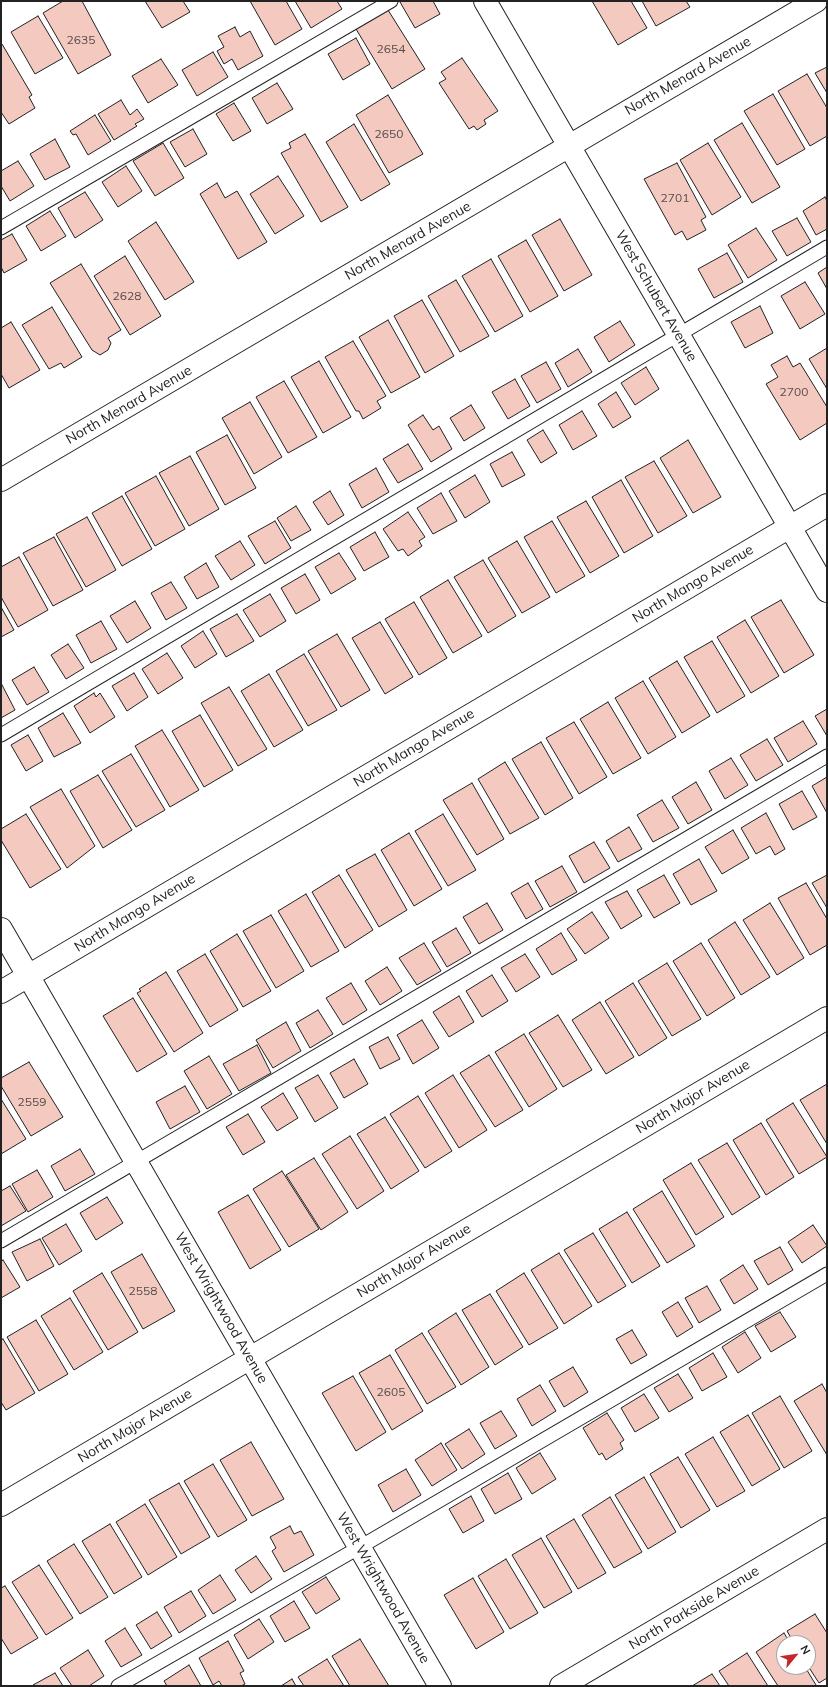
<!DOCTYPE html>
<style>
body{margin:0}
#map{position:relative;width:828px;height:1687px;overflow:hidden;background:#fff;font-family:Mulish,sans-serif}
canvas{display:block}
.frame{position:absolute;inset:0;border:2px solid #222;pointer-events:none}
.north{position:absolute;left:776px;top:1635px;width:40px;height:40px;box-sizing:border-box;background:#fff;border:1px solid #a7a7a7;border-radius:50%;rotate:61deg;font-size:11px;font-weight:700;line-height:16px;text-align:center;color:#222}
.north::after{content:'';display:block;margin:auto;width:14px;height:18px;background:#c62828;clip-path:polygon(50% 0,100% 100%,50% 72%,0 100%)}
</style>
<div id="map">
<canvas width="828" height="1687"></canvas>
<div class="frame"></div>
<div class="north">N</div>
</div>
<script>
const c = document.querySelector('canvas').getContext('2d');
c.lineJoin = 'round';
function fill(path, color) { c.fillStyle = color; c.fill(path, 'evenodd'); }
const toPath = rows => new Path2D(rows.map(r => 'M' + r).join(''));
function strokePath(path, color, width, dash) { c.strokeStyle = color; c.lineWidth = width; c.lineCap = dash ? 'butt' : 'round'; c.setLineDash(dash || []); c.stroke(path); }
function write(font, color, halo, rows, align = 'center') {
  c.font = font + ' Mulish,sans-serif'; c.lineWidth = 3; c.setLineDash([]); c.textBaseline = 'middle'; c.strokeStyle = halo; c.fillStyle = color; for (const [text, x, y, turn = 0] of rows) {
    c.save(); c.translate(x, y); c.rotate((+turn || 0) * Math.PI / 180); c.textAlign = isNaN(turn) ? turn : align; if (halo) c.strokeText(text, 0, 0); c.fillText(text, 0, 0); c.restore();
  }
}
const building = toPath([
 [63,1,82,1,111,55,78,74,43,13,63,1],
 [145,1,183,1,190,12,162,28,145,1],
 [250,1,286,1,302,29,275,45,250,1],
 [295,1,337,1,342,9,311,28,295,1],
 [402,1,433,1,440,14,415,28,400,2,402,1],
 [592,1,631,1,647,28,618,45,592,1],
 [642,1,686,1,690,7,656,26,642,1],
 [388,10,425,69,392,89,356,29,388,10],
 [38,16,63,58,35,74,11,32,38,16],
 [235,27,240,37,250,31,263,56,238,70,232,59,224,64,217,51,224,47,218,36,235,27],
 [356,38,370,64,343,80,328,54,356,38],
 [1,44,2,44,32,95,29,97,35,108,9,124,1,112,1,44],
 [213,52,228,77,197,96,182,70,213,52],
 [462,58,498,111,484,120,486,124,477,130,474,126,469,129,439,83,446,79,441,72,462,58],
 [161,59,178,85,148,103,132,76,161,59],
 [827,67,827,93,815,73,827,67],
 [807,74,827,108,827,136,810,146,778,91,807,74],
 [277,83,293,109,267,124,252,98,277,83],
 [773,94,805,149,777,165,744,111,773,94],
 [388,95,423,154,389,173,356,115,388,95],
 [121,100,130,115,137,109,144,119,135,124,137,126,114,140,98,114,121,100],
 [234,103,251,131,233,141,216,114,234,103],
 [95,115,111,141,88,155,76,134,73,135,70,131,95,115],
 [742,123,780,187,752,203,714,140,742,123],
 [354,124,390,184,361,201,326,142,354,124],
 [193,129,207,154,185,167,170,142,193,129],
 [305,134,348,207,321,222,281,153,291,148,289,143,305,134],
 [55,139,70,167,45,180,30,154,55,139],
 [163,143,184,178,155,196,133,161,163,143],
 [708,143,741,197,712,215,680,160,708,143],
 [18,161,34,186,10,201,1,186,1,171,18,161],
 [677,163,706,217,701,220,706,230,687,240,682,231,675,235,644,179,677,163],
 [126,166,142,191,118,207,102,182,126,166],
 [278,176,304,216,275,234,250,194,278,176],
 [217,183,225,198,237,191,267,242,238,259,200,194,217,183],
 [85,192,103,220,75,238,58,208,85,192],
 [825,197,827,201,827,229,816,235,803,211,825,197],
 [50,211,66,236,41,251,26,226,50,211],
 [797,218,811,242,787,256,772,231,797,218],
 [560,219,592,275,564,291,532,235,560,219],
 [156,222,194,282,165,300,128,241,156,222],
 [756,228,777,260,748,278,728,245,756,228],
 [12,234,27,260,4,273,1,267,1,240,12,234],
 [526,240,558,296,530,312,498,256,526,240],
 [727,253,743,282,714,298,698,269,727,253],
 [125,256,161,316,130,335,94,276,125,256],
 [491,259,523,316,495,332,462,276,491,259],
 [81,264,121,330,108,338,111,343,108,350,100,355,92,350,50,283,81,264],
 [827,267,827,289,818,273,827,267],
 [456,280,489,336,460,352,428,296,456,280],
 [805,282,825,314,800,329,781,296,805,282],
 [422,300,454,356,425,373,394,316,422,300],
 [760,306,773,333,745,348,731,322,760,306],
 [52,307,82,357,64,368,61,363,49,369,22,325,52,307],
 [388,320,420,377,391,393,359,337,388,320],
 [620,321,635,345,609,362,594,337,620,321],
 [11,322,40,370,9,388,1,374,1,328,11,322],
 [353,341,386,396,377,401,381,408,363,419,359,411,356,411,325,357,353,341],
 [827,348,827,389,809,359,827,348],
 [578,349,592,372,568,387,555,363,578,349],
 [787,356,793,367,800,363,827,407,827,423,800,440,766,384,778,377,771,365,787,356],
 [319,361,351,417,323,433,291,377,319,361],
 [546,362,561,389,537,403,521,376,546,362],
 [646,367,659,389,635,405,621,383,646,367],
 [515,379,530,406,508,419,492,392,515,379],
 [284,381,317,437,288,453,256,397,284,381],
 [616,392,631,417,613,428,598,404,616,392],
 [250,402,282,457,254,474,222,418,250,402],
 [471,405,485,428,464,441,450,418,471,405],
 [582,411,597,436,573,450,559,425,582,411],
 [423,415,433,430,439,426,452,449,431,462,408,425,423,415],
 [543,430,557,453,541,463,527,440,543,430],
 [227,435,256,488,225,505,196,452,227,435],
 [688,440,721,497,693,513,660,458,688,440],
 [408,444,423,469,398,483,383,459,408,444],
 [512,452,525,475,502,487,490,464,512,452],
 [190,456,219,509,189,526,159,473,190,456],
 [654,461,687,516,658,533,625,477,654,461],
 [376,468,389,492,362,508,349,484,376,468],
 [475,475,490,502,465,518,449,491,475,475],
 [156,476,185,529,155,546,125,493,156,476],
 [621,480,653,536,624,553,592,497,621,480],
 [330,491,344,515,328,525,313,502,330,491],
 [441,493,457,521,433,534,417,508,441,493],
 [122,496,152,549,122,566,92,513,122,496],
 [586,501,619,556,590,573,557,517,586,501],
 [296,506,311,530,291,541,277,518,296,506],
 [408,512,425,537,419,541,422,546,408,556,403,549,398,551,383,529,408,512],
 [87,517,116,570,86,587,56,534,87,517],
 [275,521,291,548,265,564,248,536,275,521],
 [552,521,585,576,556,593,524,537,552,521],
 [375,532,389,557,364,571,350,547,375,532],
 [54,537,83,590,53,606,23,553,54,537],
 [240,541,255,565,231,580,215,556,240,541],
 [517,541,550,597,522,613,488,558,517,541],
 [339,553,356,579,331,594,315,567,339,553],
 [19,557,48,610,18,627,1,597,1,567,19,557],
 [483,560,516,616,488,633,454,577,483,560],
 [206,563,219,587,197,599,184,577,206,563],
 [305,574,320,600,296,614,281,588,305,574],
 [448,580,482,636,453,653,420,597,448,580],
 [171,582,187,608,166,620,151,593,171,582],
 [270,594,286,621,260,637,243,610,270,594],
 [781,600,814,655,784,673,751,617,781,600],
 [135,601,151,628,127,643,110,616,135,601],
 [414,602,447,658,419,675,385,619,414,602],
 [1,607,14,630,1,637,1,607],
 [237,614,254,641,226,657,210,629,237,614],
 [745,620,779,676,751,693,717,637,745,620],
 [101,621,117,649,91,663,76,635,101,621],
 [380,622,413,677,385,694,352,638,380,622],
 [203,631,217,654,195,668,181,646,203,631],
 [337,634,370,690,341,707,308,651,337,634],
 [712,641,745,696,717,713,684,657,712,641],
 [68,644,84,668,66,679,51,655,68,644],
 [167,653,183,678,158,694,142,669,167,653],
 [304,654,337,710,308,726,276,671,304,654],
 [677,661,710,716,682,733,649,678,677,661],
 [34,667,49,692,27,705,12,680,34,667],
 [134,673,148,697,127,711,112,686,134,673],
 [269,674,303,730,274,747,241,691,269,674],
 [643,681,676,737,648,754,615,698,643,681],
 [1,683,15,710,1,718,1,683],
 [229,687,267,749,238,766,201,703,229,687],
 [94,693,96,697,100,693,115,717,90,733,74,706,94,693],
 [608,702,641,758,613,774,580,719,608,702],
 [827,709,827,736,815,716,827,709],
 [63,713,81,743,54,757,38,728,63,713],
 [200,715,233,770,204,787,172,731,200,715],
 [803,721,817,744,788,762,774,738,803,721],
 [574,722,607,777,579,794,546,738,574,722],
 [162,730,199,790,170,807,135,746,162,730],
 [28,735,43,761,26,771,11,745,28,735],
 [767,739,783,765,756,781,740,755,767,739],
 [541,742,573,798,545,815,512,759,541,742],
 [131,754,165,810,136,827,102,771,131,754],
 [731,758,748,785,725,799,709,771,731,758],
 [505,762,539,818,510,834,478,779,505,762],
 [98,775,132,830,103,848,70,791,98,775],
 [827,777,827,813,812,786,827,777],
 [696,782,712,810,688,824,672,797,696,782],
 [472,783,504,839,477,855,443,800,472,783],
 [61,789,95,846,67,868,30,807,61,789],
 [802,791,817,817,793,830,779,804,802,791],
 [662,800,679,828,653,842,637,815,662,800],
 [766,813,785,849,775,855,770,846,756,854,741,828,766,813],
 [26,814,61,869,30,888,1,840,1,829,26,814],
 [443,814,476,870,448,886,415,831,443,814],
 [629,827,642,849,618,862,606,841,629,827],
 [733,830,749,858,722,874,705,847,733,830],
 [409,833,442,889,414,906,381,850,409,833],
 [594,842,610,868,584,883,569,856,594,842],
 [375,854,407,910,379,927,346,870,375,854],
 [699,859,717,891,691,905,673,874,699,859],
 [562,866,577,892,550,907,535,881,562,866],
 [339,875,373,930,345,948,312,892,339,875],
 [664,875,680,903,654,918,637,890,664,875],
 [827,875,827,908,812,883,827,875],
 [528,883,543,909,526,919,511,893,528,883],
 [806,883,827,919,827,945,810,955,778,898,806,883],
 [627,891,642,916,621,929,605,902,627,891],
 [306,894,339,951,311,967,278,911,306,894],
 [487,903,503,930,479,944,463,917,487,903],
 [770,903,804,958,777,975,743,920,770,903],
 [592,912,609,938,585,954,567,929,592,912],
 [271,915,304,971,276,988,243,931,271,915],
 [735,922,770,977,741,995,708,940,735,922],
 [456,928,471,953,447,967,432,942,456,928],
 [561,933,577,960,552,975,536,949,561,933],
 [237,934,271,991,243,1007,210,951,237,934],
 [424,943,441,971,417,985,399,958,424,943],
 [701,943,735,998,707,1016,673,961,701,943],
 [205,954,238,1010,210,1027,177,971,205,954],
 [525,954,540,977,516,992,501,968,525,954],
 [667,963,701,1019,672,1036,638,981,667,963],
 [387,967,402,991,380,1005,365,981,387,967],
 [166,972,203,1033,174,1052,137,993,141,991,139,989,166,972],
 [492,975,508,1001,482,1017,466,991,492,975],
 [351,983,367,1010,343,1025,326,998,351,983],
 [633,983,667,1038,639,1056,605,1001,633,983],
 [459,996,474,1022,449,1037,433,1012,459,996],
 [133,998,167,1054,137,1072,103,1016,133,998],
 [600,1002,634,1057,606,1074,572,1020,600,1002],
 [318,1010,333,1034,310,1048,296,1023,318,1010],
 [558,1015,592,1070,563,1087,529,1033,558,1015],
 [422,1020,439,1048,413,1064,397,1035,422,1020],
 [286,1022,301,1051,273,1068,256,1040,286,1022],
 [524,1034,557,1089,529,1107,495,1052,524,1034],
 [388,1037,400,1059,380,1069,369,1047,388,1037],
 [257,1045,271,1073,239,1091,223,1064,257,1045],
 [489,1055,523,1110,495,1127,460,1073,489,1055],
 [209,1056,232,1094,207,1109,184,1071,209,1056],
 [354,1059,368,1084,344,1098,330,1073,354,1059],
 [29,1062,63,1117,31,1136,1,1086,1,1078,29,1062],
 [318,1075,338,1108,315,1122,295,1088,318,1075],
 [453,1075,487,1130,459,1148,425,1093,453,1075],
 [827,1084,827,1144,800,1100,827,1084],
 [185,1086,200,1112,170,1129,156,1102,185,1086],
 [283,1093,298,1118,277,1131,261,1107,283,1093],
 [418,1096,452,1151,425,1168,390,1114,418,1096],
 [1,1099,26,1139,1,1154,1,1099],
 [793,1103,827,1157,799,1174,766,1120,793,1103],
 [248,1114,265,1142,243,1155,226,1127,248,1114],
 [385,1117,419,1171,391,1189,357,1134,385,1117],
 [761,1123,794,1177,766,1195,733,1140,761,1123],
 [350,1136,384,1191,357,1209,322,1154,350,1136],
 [727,1143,760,1197,732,1215,698,1160,727,1143],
 [80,1149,95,1174,65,1191,51,1166,80,1149],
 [314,1158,348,1212,321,1230,286,1175,314,1158],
 [691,1163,724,1217,696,1235,663,1180,691,1163],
 [37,1170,53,1197,28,1212,12,1184,37,1170],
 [282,1171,319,1229,289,1247,253,1189,282,1171],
 [10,1186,26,1211,1,1226,1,1191,10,1186],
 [662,1191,695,1246,667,1263,633,1209,662,1191],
 [248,1195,281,1250,250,1269,218,1212,248,1195],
 [107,1197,123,1223,96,1240,80,1213,107,1197],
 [627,1212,660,1266,632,1283,599,1229,627,1212],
 [66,1224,82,1251,59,1265,42,1238,66,1224],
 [813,1225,827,1246,802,1263,788,1242,813,1225],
 [593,1233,626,1286,598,1303,564,1250,593,1233],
 [40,1239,54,1266,27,1281,12,1252,40,1239],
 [780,1247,793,1270,768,1285,754,1261,780,1247],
 [559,1253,592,1306,564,1324,531,1270,559,1253],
 [142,1254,175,1311,143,1329,111,1272,142,1254],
 [3,1260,20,1287,1,1298,1,1262,3,1260],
 [743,1265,758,1289,734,1304,720,1280,743,1265],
 [102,1273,138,1332,108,1350,73,1291,102,1273],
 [524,1273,558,1328,529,1345,496,1291,524,1273],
 [707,1286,721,1310,699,1323,685,1298,707,1286],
 [490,1294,523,1347,495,1365,462,1310,490,1294],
 [70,1298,103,1352,74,1370,41,1316,70,1298],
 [678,1302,693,1327,677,1337,662,1312,678,1302],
 [780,1312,796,1337,771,1352,755,1326,780,1312],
 [456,1313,489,1367,461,1385,428,1331,456,1313],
 [36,1320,68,1374,39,1391,7,1337,36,1320],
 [632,1330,647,1355,631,1364,616,1339,632,1330],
 [745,1332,761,1358,738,1373,722,1347,745,1332],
 [422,1333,456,1387,427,1404,395,1350,422,1333],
 [3,1339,35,1393,6,1410,1,1402,1,1340,3,1339],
 [713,1353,727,1377,702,1391,689,1368,713,1353],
 [390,1355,423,1411,392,1430,359,1373,390,1355],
 [573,1367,588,1392,564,1407,549,1381,573,1367],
 [678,1374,693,1398,669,1412,654,1388,678,1374],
 [353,1376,386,1432,356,1451,322,1393,353,1376],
 [822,1384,827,1393,827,1455,794,1401,822,1384],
 [540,1385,556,1411,532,1426,517,1399,540,1385],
 [644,1394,659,1418,635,1432,621,1408,644,1394],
 [780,1396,812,1451,784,1468,752,1413,780,1396],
 [501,1411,517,1436,495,1449,480,1423,501,1411],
 [607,1413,624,1440,620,1443,623,1449,606,1460,602,1453,599,1455,583,1428,607,1413],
 [748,1415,780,1469,752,1486,720,1432,748,1415],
 [469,1429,485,1454,462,1469,445,1444,469,1429],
 [713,1437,745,1491,717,1507,685,1454,713,1437],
 [251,1442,284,1499,252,1516,220,1460,251,1442],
 [441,1443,457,1470,432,1486,415,1460,441,1443],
 [540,1453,556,1479,532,1494,516,1468,540,1453],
 [678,1457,710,1510,681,1528,650,1474,678,1457],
 [213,1464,247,1520,218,1537,184,1481,213,1464],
 [406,1469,421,1495,393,1512,378,1485,406,1469],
 [508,1473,522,1499,495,1514,481,1489,508,1473],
 [644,1477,676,1532,648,1549,615,1495,644,1477],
 [179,1483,210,1537,181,1554,149,1500,179,1483],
 [471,1496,484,1521,463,1533,449,1509,471,1496],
 [610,1497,642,1552,614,1568,582,1515,610,1497],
 [145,1504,177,1557,148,1575,116,1522,145,1504],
 [574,1519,606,1573,578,1589,546,1536,574,1519],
 [110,1524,142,1577,114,1594,82,1541,110,1524],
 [290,1526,294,1534,301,1531,314,1555,284,1572,272,1551,276,1548,270,1537,290,1526],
 [541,1538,572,1592,544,1608,512,1555,541,1538],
 [74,1544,108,1597,80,1614,47,1561,74,1544],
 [256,1556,272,1579,251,1593,235,1570,256,1556],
 [506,1559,538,1613,510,1629,478,1576,506,1559],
 [39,1565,73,1618,46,1635,12,1582,39,1565],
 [220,1575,236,1600,213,1614,198,1590,220,1575],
 [326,1577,340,1599,316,1614,302,1592,326,1577],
 [473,1578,504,1632,476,1649,444,1595,473,1578],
 [5,1586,38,1638,11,1654,1,1638,1,1588,5,1586],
 [191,1591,206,1616,179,1633,164,1607,191,1591],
 [294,1601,310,1628,285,1642,270,1616,294,1601],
 [157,1612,172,1636,151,1649,136,1625,157,1612],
 [815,1614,827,1633,827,1678,819,1683,808,1666,808,1643,794,1643,787,1631,815,1614],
 [259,1619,274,1642,248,1659,234,1635,259,1619],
 [125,1628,142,1655,121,1667,105,1641,125,1628],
 [784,1633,790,1643,784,1643,784,1667,805,1667,816,1685,815,1686,778,1686,756,1652,784,1633],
 [360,1639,389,1686,350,1686,332,1656,360,1639],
 [228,1641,244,1671,240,1673,245,1684,241,1686,222,1686,219,1681,213,1685,199,1658,228,1641],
 [88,1650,104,1676,89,1686,72,1686,60,1668,88,1650],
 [747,1653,768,1686,729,1686,719,1671,747,1653],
 [327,1659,344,1686,304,1686,298,1677,327,1659],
 [189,1665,201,1686,167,1686,164,1681,189,1665],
 [55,1673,63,1686,34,1686,33,1685,55,1673],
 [712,1674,720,1686,692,1686,712,1674],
 [292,1679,296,1686,281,1686,292,1679]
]);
const lane = toPath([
 [1,228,391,1],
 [1,735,827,247],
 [1,1241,827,756],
 [118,1686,360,1547,827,1274]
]);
const street = toPath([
 [485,1,827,591],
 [1,480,816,1],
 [1,929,440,1686],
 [1,992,827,505],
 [1,1505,827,1018],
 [561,1686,827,1529]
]);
const numberNames = [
 ["2635",81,40],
 ["2654",391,49],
 ["2650",389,134],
 ["2701",675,198],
 ["2628",127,296],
 ["2700",794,392],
 ["2559",32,1102],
 ["2558",143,1291],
 ["2605",391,1392]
];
const streetNames = [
 ["North Menard Avenue",688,76,-30],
 ["North Menard Avenue",408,241,-30],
 ["West Schubert Avenue",656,296,60],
 ["North Menard Avenue",129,405,-30],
 ["North Mango Avenue",693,584,-31],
 ["North Mango Avenue",414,748,-31],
 ["North Mango Avenue",135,913,-31],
 ["North Major Avenue",693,1097,-31],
 ["North Major Avenue",414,1261,-31],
 ["West Wrightwood Avenue",221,1308,60],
 ["North Major Avenue",135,1426,-31],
 ["West Wrightwood Avenue",383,1588,60],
 ["North Parkside Avenue",694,1608,-31]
];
fill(building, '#f3c9c0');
strokePath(building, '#222', 1);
strokePath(lane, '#222', 15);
strokePath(street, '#222', 24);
strokePath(lane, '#fff', 13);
strokePath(street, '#fff', 22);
write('12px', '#564c4a', null, numberNames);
write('14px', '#222', '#fff', streetNames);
</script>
